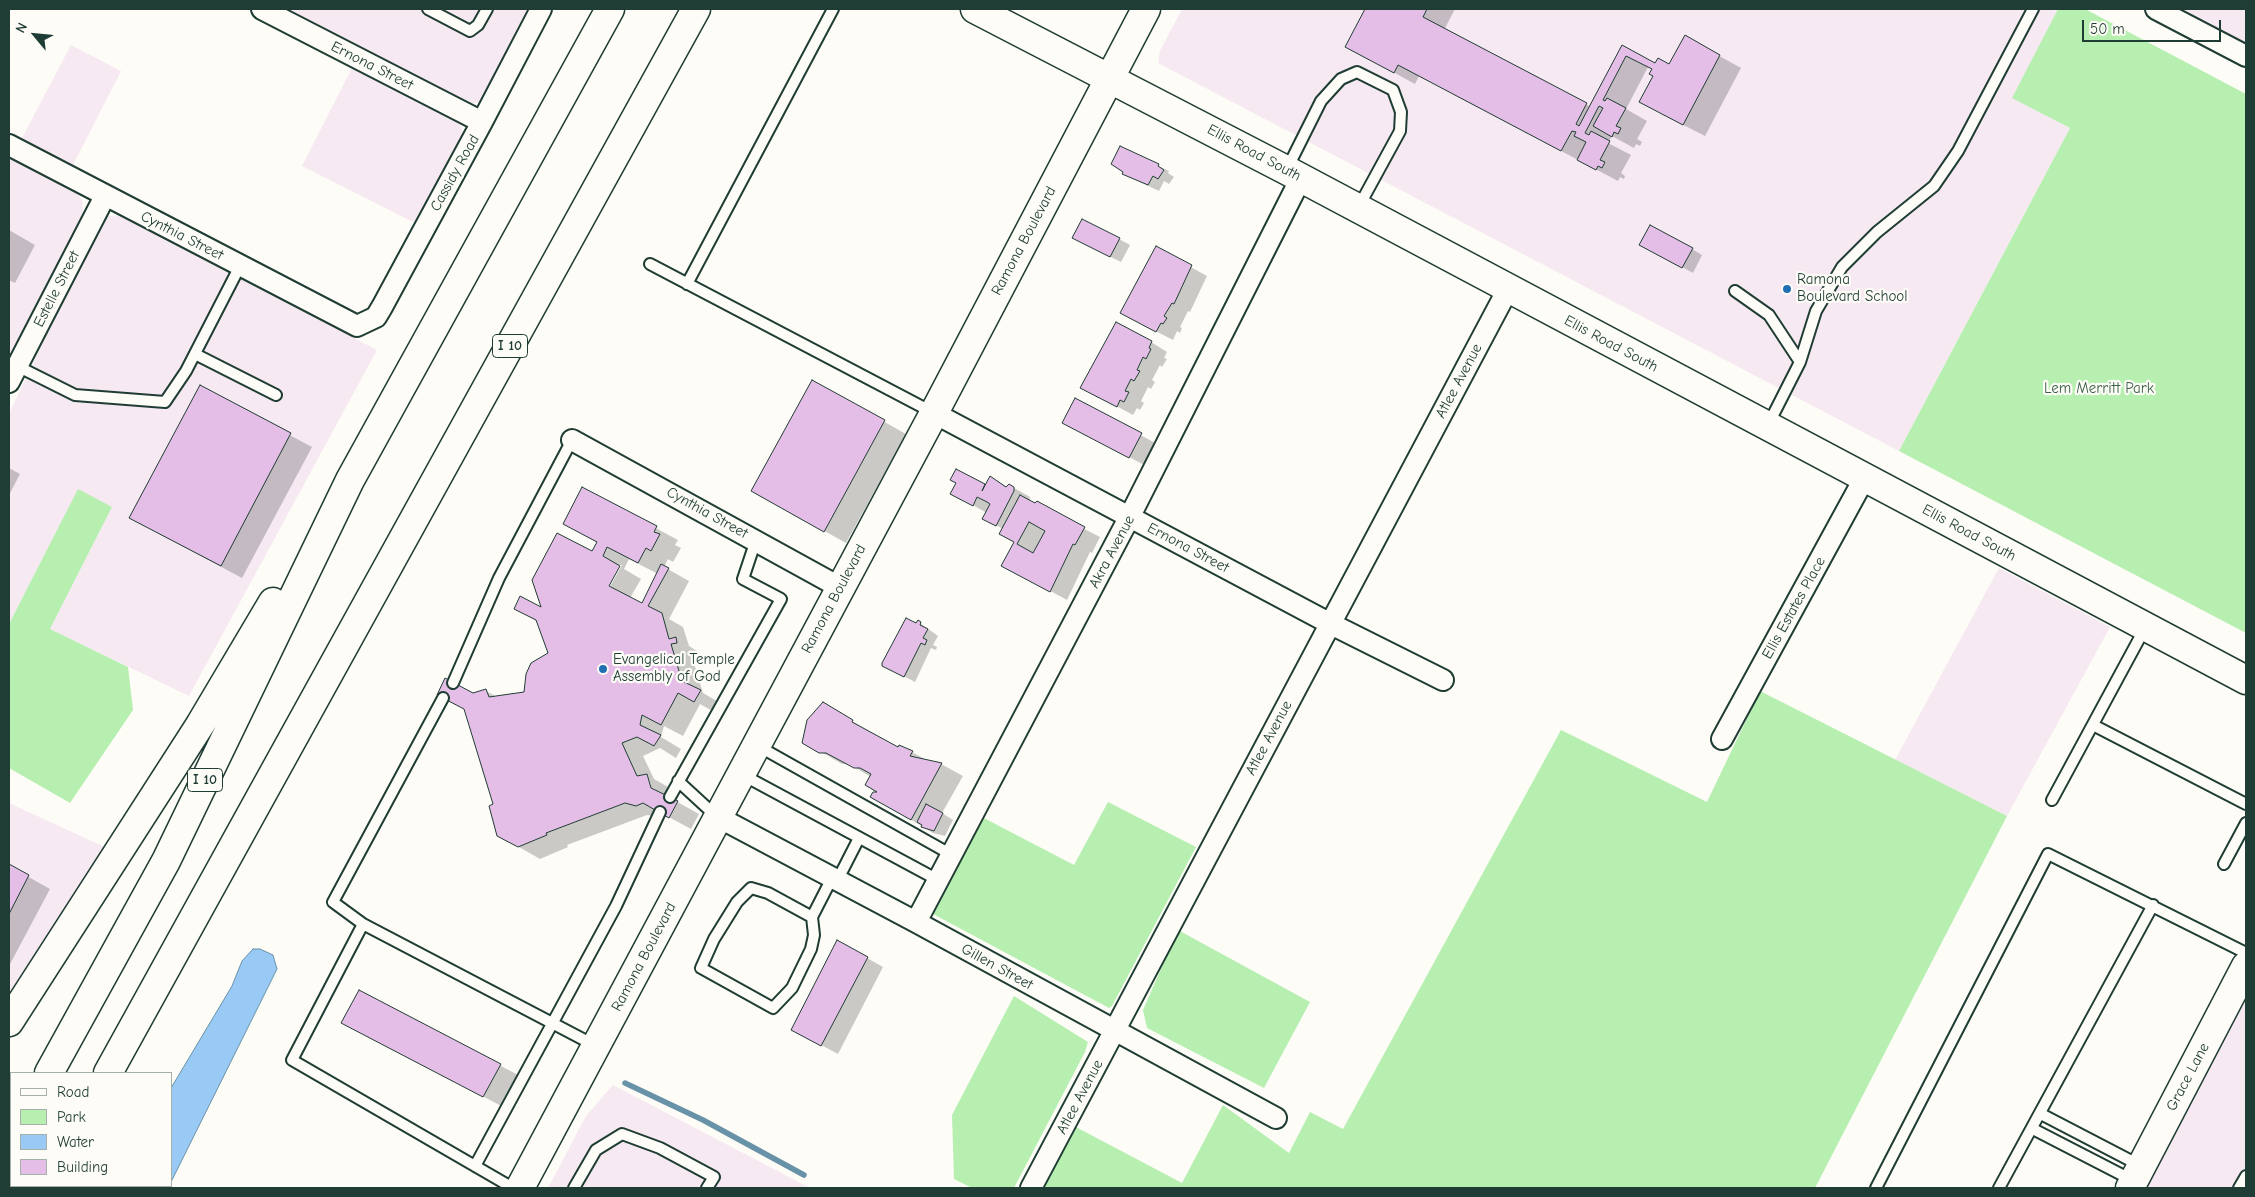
<!DOCTYPE html>
<style>
body{margin:0}
#map{position:relative;width:2255px;height:1197px;overflow:hidden;background:#fdfcf7;font-family:"Comic Neue",sans-serif}
canvas{display:block}
.frame{position:absolute;inset:0;border:10px solid #1f3d34;pointer-events:none}
.legend{position:absolute;left:10px;top:1072px;width:162px;height:115px;box-sizing:border-box;background:#fdfcf7;border:1px solid #a4b0a9;margin:0;padding:6px 9px;list-style:none;font-size:15px;color:#1f3d34}
.legend li{display:flex;align-items:center;gap:10px;height:25px}
.legend b{width:25px;border:1px solid #a4b0a9}
.north{position:absolute;left:10px;top:10px;width:50px;height:50px;-webkit-text-stroke:4px #fdfcf7;paint-order:stroke;rotate:298deg;font-size:14px;font-weight:700;line-height:20px;text-align:center;color:#1f3d34}
.north::after{content:'';display:block;margin:auto;width:18px;height:22px;background:#1f3d34;clip-path:polygon(50% 0,100% 100%,50% 72%,0 100%)}
.scale{position:absolute;left:2082px;top:20px;width:139px;height:22px;box-sizing:border-box;border:2px solid #1f3d34;border-top:0;padding-left:6px;font-size:15px;line-height:18px;white-space:nowrap;color:#1f3d34;-webkit-text-stroke:4px #fdfcf7;paint-order:stroke}
</style>
<div id="map">
<canvas width="2255" height="1197"></canvas>
<div class="frame"></div>
<ul class="legend">
<li><b style="height:6px;background:#fdfcf7"></b>Road</li>
<li><b style="height:14px;background:#b7efb1"></b>Park</li>
<li><b style="height:14px;background:#99caf5"></b>Water</li>
<li><b style="height:14px;background:#e5bee7"></b>Building</li>
</ul>
<div class="north">N</div>
<div class="scale">50 m</div>
</div>
<script>
const c = document.querySelector('canvas').getContext('2d');
c.lineJoin = 'round';
function fill(path, color) { c.fillStyle = color; c.fill(path, 'evenodd'); }
const toPath = rows => new Path2D(rows.map(r => 'M' + r).join(''));
function strokePath(path, color, width, dash) { c.strokeStyle = color; c.lineWidth = width; c.lineCap = dash ? 'butt' : 'round'; c.setLineDash(dash || []); c.stroke(path); }
function write(font, color, halo, rows, align = 'center') {
  c.font = font + ' "Comic Neue",sans-serif'; c.lineWidth = 4.5; c.setLineDash([]); c.textBaseline = 'middle'; c.strokeStyle = halo; c.fillStyle = color; for (const [text, x, y, turn = 0] of rows) {
    c.save(); c.translate(x, y); c.rotate((+turn || 0) * Math.PI / 180); c.textAlign = isNaN(turn) ? turn : align; if (halo) c.strokeText(text, 0, 0); c.fillText(text, 0, 0); c.restore();
  }
}
const built = toPath([
 [279,9,530,9,482,102,464,105],
 [1182,9,2058,9,2013,98,2070,128,1899,451,1158,63,1160,51],
 [2174,9,2246,9,2246,46],
 [71,45,121,71,72,167,21,140],
 [354,64,458,118,464,136,417,224,302,166],
 [9,157,76,192,82,200,83,214,9,357],
 [108,216,119,216,377,350,189,696,50,629,112,507,78,490,9,624,9,414,97,227],
 [1999,568,2110,627,2007,816,1895,760],
 [9,803,109,849,9,1032],
 [2246,990,2246,1188,2144,1188],
 [613,1085,810,1188,548,1188,586,1116]
]);
const green = toPath([
 [2058,9,2085,9,2246,94,2246,633,1899,451,2070,128,2012,98],
 [78,489,112,507,50,629,128,667,133,710,70,803,9,768,9,624],
 [1760,691,2007,816,1815,1188,1041,1188,1074,1126,1182,1183,1223,1105,1289,1153,1310,1112,1343,1129,1561,730,1707,802],
 [1108,802,1196,847,1112,1006,1109,1008,933,914,932,906,980,816,1074,865],
 [1178,930,1310,1002,1264,1088,1147,1028,1143,1010],
 [1014,996,1088,1042,1085,1052,1014,1188,972,1188,954,1179,952,1115]
]);
const water = toPath([
 [253,949,260,949,273,955,277,969,171,1182,171,1088,232,986,242,961,253,949]
]);
const shadow = toPath([
 [1367,9,1455,9,1444,30,1591,107,1622,47,1656,65,1670,66,1685,37,1741,68,1705,136,1662,114,1653,70,1648,67,1626,109,1647,121,1637,139,1642,142,1640,146,1636,144,1634,148,1612,136,1608,143,1631,155,1621,173,1625,176,1624,179,1620,177,1618,181,1419,76,1415,84,1347,47],
 [1121,148,1169,171,1168,173,1174,177,1169,184,1164,181,1159,191,1123,174],
 [9,230,35,245,15,283,9,280],
 [1119,239,1130,245,1121,262,1084,244],
 [1156,248,1207,276,1190,312,1188,311,1180,327,1182,328,1180,333,1177,331,1173,340,1138,322],
 [1692,249,1702,255,1693,273,1651,250],
 [1151,342,1167,352,1164,358,1167,359,1162,367,1160,365,1152,380,1155,382,1151,389,1148,387,1141,401,1144,403,1140,410,1137,408,1133,415,1098,396],
 [813,382,906,434,846,543,774,503],
 [200,387,312,447,242,578,152,530],
 [1076,400,1157,444,1146,466,1080,431],
 [9,468,20,474,9,495],
 [957,471,986,486,991,478,1007,487,1009,485,1030,497,1030,501,1100,537,1092,553,1090,552,1067,600,1019,574,1015,542,1003,529,984,518,987,513,951,493,957,482],
 [583,489,678,540,675,545,681,548,673,562,668,559,664,567,689,581,669,619,683,627,689,646,697,651,698,655,692,656,703,693,722,704,716,713,700,704,683,736,664,726,661,737,681,749,676,758,660,748,643,756,654,779,668,787,672,799,699,814,691,829,665,815,658,817,647,815,567,845,568,847,540,859,498,835,494,805,473,694,486,691,497,697,525,693,550,653,538,622,515,608,543,610,593,553,598,543,564,524],
 [629,559,658,574,642,605,630,598,641,579,624,569],
 [619,565,622,565,607,592,604,590],
 [920,623,938,636,933,645,937,647,936,650,931,648,915,682,894,671],
 [823,704,898,748,912,752,928,761,941,764,963,776,942,813,953,820,945,836,933,833,872,796,881,793,871,777,849,764,842,764,804,742],
 [9,866,50,889,9,966],
 [867,958,883,967,838,1054,808,1038],
 [360,992,522,1077,505,1108,342,1022]
]);
const stream = toPath([
 [625,1083,703,1120,804,1175]
]);
const building = toPath([
 [1365,9,1427,9,1423,17,1587,103,1576,124,1579,126,1622,45,1655,63,1658,58,1669,64,1685,35,1720,55,1683,125,1639,102,1653,76,1649,74,1652,69,1626,56,1603,100,1605,101,1607,98,1626,108,1616,126,1621,128,1618,134,1614,132,1612,137,1593,126,1603,108,1599,106,1585,133,1589,135,1591,131,1610,141,1600,160,1605,162,1602,168,1598,166,1596,170,1577,160,1586,142,1574,136,1576,132,1572,131,1561,151,1398,65,1394,73,1345,47,1365,9],
 [1120,146,1159,164,1158,166,1164,170,1158,179,1153,176,1148,185,1122,174,1123,172,1111,164,1120,146],
 [1082,219,1120,238,1110,257,1072,238,1082,219],
 [1650,225,1693,248,1682,268,1639,245,1650,225],
 [1156,246,1192,265,1174,304,1172,303,1164,316,1167,318,1163,324,1161,323,1156,332,1120,313,1156,246],
 [1116,322,1152,341,1149,348,1151,349,1146,359,1143,357,1137,370,1140,371,1134,381,1131,379,1125,391,1129,392,1124,402,1120,400,1117,407,1080,388,1116,322],
 [812,380,885,420,824,532,751,491,812,380],
 [200,385,291,433,221,566,129,518,200,385],
 [1075,398,1142,433,1129,458,1062,423,1075,398],
 [956,469,985,484,982,491,990,476,1006,487,1009,484,1014,487,1014,491,996,526,982,519,990,504,987,502,977,497,973,506,950,494,956,483,950,480,956,469],
 [582,487,657,526,654,532,660,534,651,551,646,548,638,563,607,547,603,556,620,566,609,586,642,603,661,564,669,568,648,606,662,613,669,639,676,637,677,643,671,644,682,681,701,690,694,702,678,693,661,725,642,715,640,725,661,735,654,746,637,737,622,743,637,776,647,774,651,788,678,801,669,818,643,803,636,806,625,803,546,833,547,835,518,847,497,836,489,806,493,804,464,709,437,695,445,678,473,693,486,689,489,697,524,692,526,674,531,663,548,653,536,620,514,609,520,596,541,607,532,580,557,533,592,551,597,542,563,524,582,487],
 [1020,495,1035,503,1037,501,1085,527,1075,545,1073,544,1050,592,1001,566,1014,542,999,534,1020,495],
 [1029,522,1045,531,1033,553,1017,544,1029,522],
 [906,618,916,623,918,620,921,622,920,625,928,629,923,638,927,640,925,645,921,643,904,677,882,666,882,663,906,618],
 [823,702,853,720,852,722,898,747,899,745,913,751,910,756,942,763,911,820,870,797,873,792,877,792,865,785,871,774,860,768,854,768,826,753,819,753,802,743,807,720,823,702],
 [926,804,943,813,934,831,921,827,922,825,917,822,926,804],
 [9,864,29,875,9,914,9,864],
 [837,940,868,957,821,1046,791,1030,837,940],
 [359,990,501,1064,483,1097,341,1023,359,990]
]);
const lane = toPath([
 [428,9,470,31,478,25,487,9],
 [1287,169,1321,101,1341,79,1357,72,1393,90,1401,112,1400,131,1358,208],
 [650,264,932,412],
 [687,284,833,9],
 [1735,291,1769,315,1800,362],
 [195,354,276,395],
 [17,366,75,395,165,402,186,371,240,266],
 [1768,425,1800,362,1816,311,1842,267,1877,232,1934,186,1958,151,2033,9],
 [453,683,499,578,572,440],
 [443,698,333,902,363,924,292,1060,513,1188],
 [2093,725,2246,804],
 [758,746,952,855],
 [741,774,938,880],
 [678,781,716,816],
 [670,797,781,599,743,579,756,540],
 [2052,800,2145,628],
 [2224,864,2246,823],
 [837,881,859,838],
 [812,917,768,893,751,888,737,902,714,939,701,968,773,1008,792,988,811,949,814,935,812,917,832,878],
 [363,924,596,1046],
 [2041,1114,2141,1166],
 [2033,1129,2132,1180],
 [475,1166,616,906,660,812],
 [574,1188,596,1150,622,1134,660,1148,714,1177,707,1188],
 [1876,1188,2048,854,2246,953],
 [1999,1188,2153,905],
 [2239,1188,2246,1176]
]);
const street = toPath([
 [262,9,482,122],
 [2156,9,2246,56],
 [9,145,357,326,376,317,382,307,482,122,541,9],
 [9,382,105,196],
 [934,413,1329,623,1443,680],
 [572,440,841,588],
 [1722,739,1865,477],
 [718,817,916,922,1276,1118],
 [916,922,1130,516,1301,178],
 [1031,1188,1508,289]
]);
const secondary = toPath([
 [975,9,1286,170,2246,680],
 [520,1188,934,413,1146,9],
 [2130,1188,2246,966]
]);
const highway = toPath([
 [9,1022,200,725,273,602],
 [49,1073,166,861,350,480,610,9],
 [108,1073,696,9],
 [9,1146,11,1141],
 [47,1188,49,1186]
]);
const markers = [
 [1787,289,5,"#1f6fb2"],
 [603,669,5,"#1f6fb2"]
];
const shields = [
 [510,346,35],
 [205,780,35]
];
const shieldNames = [
 ["I 10",510,346],
 ["I 10",205,780]
];
const streetNames = [
 ["Ernona Street",372,66,27],
 ["Ellis Road South",1254,153,28],
 ["Cassidy Road",455,173,-61],
 ["Cynthia Street",182,236,27],
 ["Ramona Boulevard",1024,241,-62],
 ["Estelle Street",57,289,-63],
 ["Ellis Road South",1611,344,28],
 ["Atlee Avenue",1459,381,-62],
 ["Cynthia Street",707,513,29],
 ["Ellis Road South",1969,533,28],
 ["Ernona Street",1188,548,28],
 ["Akra Avenue",1112,552,-62],
 ["Ramona Boulevard",834,599,-62],
 ["Ellis Estates Place",1794,608,-61],
 ["Atlee Avenue",1269,738,-62],
 ["Ramona Boulevard",644,957,-62],
 ["Gillen Street",997,967,29],
 ["Grace Lane",2188,1077,-62],
 ["Atlee Avenue",1080,1097,-62]
];
const poiNames = [
 ["Ramona",1797,280],
 ["Boulevard School",1797,297],
 ["Evangelical Temple",613,660],
 ["Assembly of God",613,677]
];
const parkNames = [
 ["Lem Merritt Park",2099,389]
];
fill(built, '#f6e9f2');
fill(green, '#b7efb1');
fill(water, '#99caf5');
strokePath(water, '#6892a8', 1);
fill(shadow, '#0003');
strokePath(stream, '#6892a8', 5.5);
fill(building, '#e5bee7');
strokePath(building, '#1f3d34', 1);
strokePath(lane, '#1f3d34', 14);
strokePath(street, '#1f3d34', 24);
strokePath(secondary, '#1f3d34', 31);
strokePath(highway, '#1f3d34', 31);
strokePath(lane, '#fdfcf7', 10);
strokePath(street, '#fdfcf7', 20);
strokePath(secondary, '#fdfcf7', 28);
strokePath(highway, '#fdfcf7', 28);
for (const [x, y, r, color] of markers) { const dot = new Path2D(); dot.arc(x, y, r, 0, 2 * Math.PI); c.fillStyle = color; c.fill(dot); strokePath(dot, '#fdfcf7', 2); }
for (const [x, y, w] of shields) { const box = new Path2D(); box.roundRect(x - w / 2, y - 11.5, w, 23, 4); c.fillStyle = '#fdfcf7'; c.fill(box); strokePath(box, '#1f3d34', 1); }
write('bold 14px', '#1f3d34', null, shieldNames);
write('15px', '#1f3d34', '#fdfcf7', streetNames);
write('15px', '#1f3d34', '#fdfcf7', poiNames, 'left');
write('15px', '#3d614d', '#fdfcf7', parkNames);
</script>
